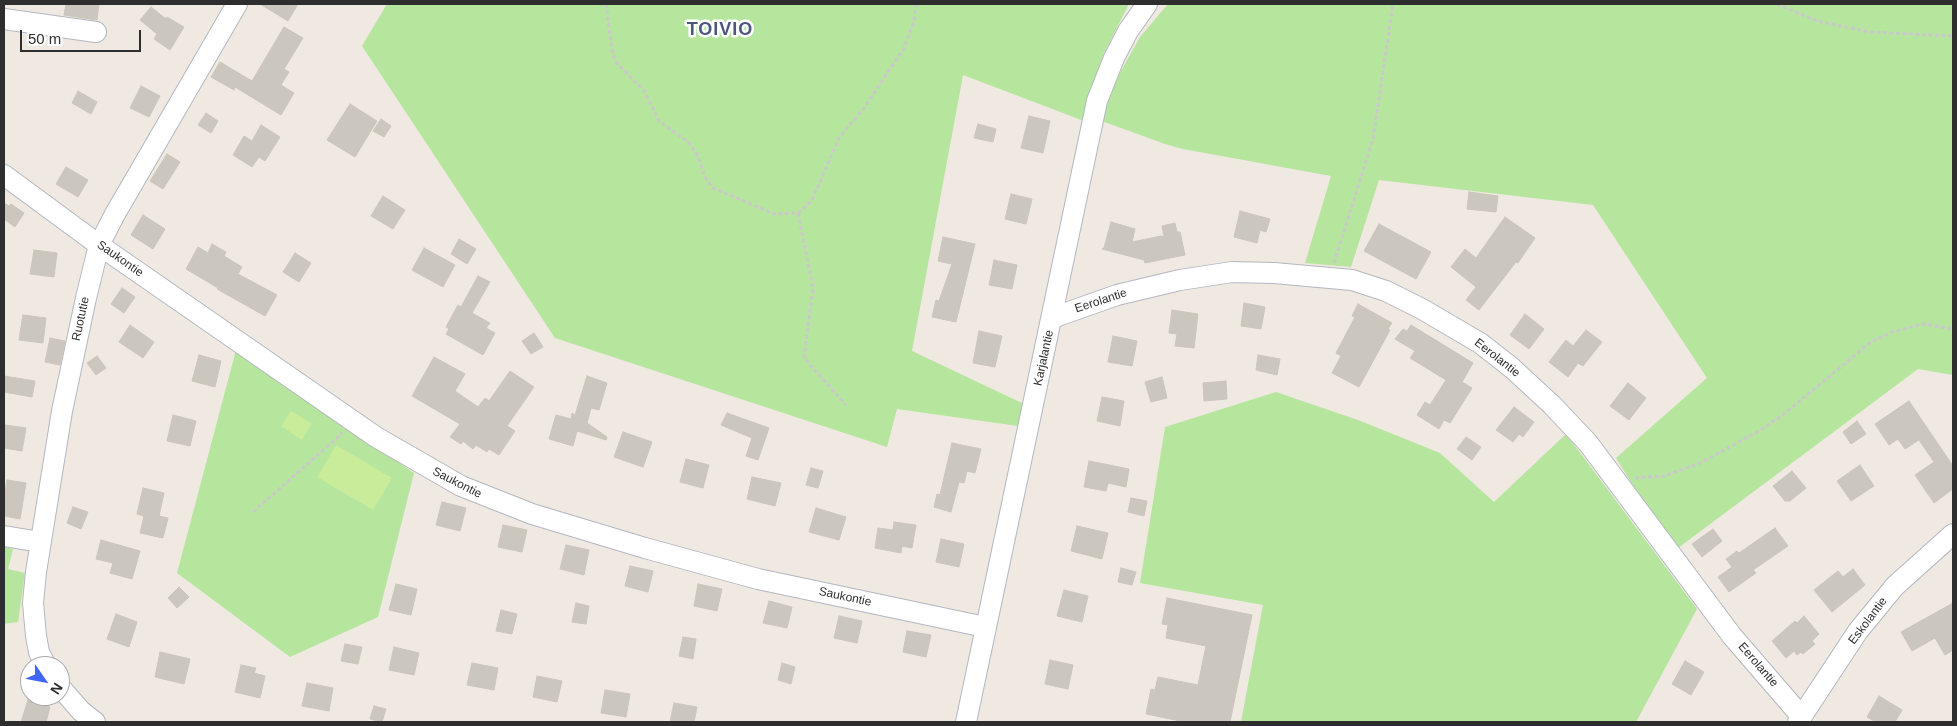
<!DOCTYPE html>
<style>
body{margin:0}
#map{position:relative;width:1957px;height:726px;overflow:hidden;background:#efe9e1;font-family:Helvetica,sans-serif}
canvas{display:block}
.frame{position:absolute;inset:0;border:5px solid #2e2e2e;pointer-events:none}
.north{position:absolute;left:20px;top:656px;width:50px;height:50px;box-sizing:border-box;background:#fff;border:1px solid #ababab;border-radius:50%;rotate:123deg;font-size:14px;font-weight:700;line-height:20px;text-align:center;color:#2e2e2e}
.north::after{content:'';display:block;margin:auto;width:18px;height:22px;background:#4264fb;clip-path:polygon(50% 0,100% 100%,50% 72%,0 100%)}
.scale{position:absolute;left:20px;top:30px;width:121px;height:22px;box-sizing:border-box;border:2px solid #2e2e2e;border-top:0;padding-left:6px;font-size:15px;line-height:18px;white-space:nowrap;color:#2e2e2e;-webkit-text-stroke:4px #fff;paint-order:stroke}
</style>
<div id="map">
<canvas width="1957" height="726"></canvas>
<div class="frame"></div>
<div class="north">N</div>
<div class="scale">50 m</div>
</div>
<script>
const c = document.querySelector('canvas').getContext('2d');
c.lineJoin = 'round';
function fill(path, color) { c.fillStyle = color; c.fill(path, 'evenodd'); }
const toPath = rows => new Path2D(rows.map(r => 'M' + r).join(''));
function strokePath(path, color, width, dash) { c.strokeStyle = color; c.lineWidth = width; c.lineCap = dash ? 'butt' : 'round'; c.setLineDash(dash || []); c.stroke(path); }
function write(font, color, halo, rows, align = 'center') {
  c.font = font + ' Helvetica,sans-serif'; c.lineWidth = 5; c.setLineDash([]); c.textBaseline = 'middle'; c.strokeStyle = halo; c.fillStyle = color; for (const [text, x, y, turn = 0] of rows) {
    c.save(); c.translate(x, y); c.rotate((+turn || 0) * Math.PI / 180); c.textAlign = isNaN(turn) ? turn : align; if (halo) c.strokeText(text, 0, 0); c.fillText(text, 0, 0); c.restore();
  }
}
const green = toPath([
 [387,4,1129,4,1103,55,1084,121,963,75,912,351,1024,404,1018,426,897,409,887,447,555,338,362,46],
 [1168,4,1953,4,1953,375,1918,369,1674,551,1616,458,1707,378,1593,205,1379,180,1351,267,1305,263,1331,176,1183,149,1165,144,1099,120,1112,87,1140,37],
 [236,350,414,473,378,617,290,657,177,573],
 [1276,392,1358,420,1440,453,1494,502,1566,434,1697,609,1636,722,1241,722,1263,605,1140,583,1165,427],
 [4,547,13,549,8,569,25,573,18,622,4,624]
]);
const pitch = toPath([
 [291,411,312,424,302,440,281,426],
 [336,445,392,478,373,510,317,477]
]);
const building = toPath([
 [66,4,99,4,97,20,64,15,66,4],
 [260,4,298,4,288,21,260,4],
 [151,7,166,19,167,17,184,27,170,50,154,39,157,34,140,20,151,7],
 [284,27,303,38,284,69,289,72,281,85,294,93,281,115,235,87,234,90,211,77,220,62,252,81,284,27],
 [141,86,160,96,149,117,130,108,141,86],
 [78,91,97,102,91,114,72,103,78,91],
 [350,104,377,121,355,157,327,140,350,104],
 [206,113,218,121,211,133,198,125,206,113],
 [1029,116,1050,121,1043,153,1021,148,1029,116],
 [381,119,391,126,384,137,373,131,381,119],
 [978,124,996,129,993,142,974,138,978,124],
 [261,125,280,137,265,161,259,157,252,167,233,155,244,136,252,141,261,125],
 [167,154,180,162,163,189,150,181,167,154],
 [66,167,88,180,78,197,56,184,66,167],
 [1469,192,1498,196,1496,212,1467,209,1469,192],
 [1011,194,1032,199,1026,224,1005,219,1011,194],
 [383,196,405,210,393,229,371,216,383,196],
 [4,203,9,206,11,204,24,213,15,227,4,219,4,203],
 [1240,211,1270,219,1266,232,1260,230,1257,243,1234,237,1240,211],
 [143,215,165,229,153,249,131,235,143,215],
 [1505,217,1535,238,1518,263,1516,262,1479,310,1466,300,1476,287,1451,267,1465,249,1476,258,1505,217],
 [1111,222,1135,229,1132,242,1161,236,1164,237,1162,226,1175,223,1177,232,1180,232,1185,255,1145,263,1144,260,1102,249,1104,248,1111,222],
 [1379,224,1431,252,1416,279,1364,251,1379,224],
 [943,237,975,244,956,322,932,317,936,300,939,301,952,264,938,261,943,237],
 [459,239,476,249,467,264,451,254,459,239],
 [212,244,226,252,224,256,242,267,238,274,277,295,265,316,217,289,218,288,186,269,198,247,208,253,212,244],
 [424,248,455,265,443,287,412,270,424,248],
 [34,250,57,253,54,277,30,274,34,250],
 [295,253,311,263,299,282,283,272,295,253],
 [994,260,1017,265,1012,289,989,285,994,260],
 [478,276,490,282,472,313,490,323,486,328,495,333,483,355,446,334,449,329,446,327,458,305,461,307,478,276],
 [122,288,135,297,124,313,111,304,122,288],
 [1244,303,1265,307,1261,329,1241,326,1244,303],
 [1358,304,1392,323,1388,329,1390,330,1359,387,1332,373,1341,356,1336,353,1355,317,1352,316,1358,304],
 [1172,310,1198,314,1194,348,1175,346,1177,334,1169,333,1172,310],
 [1525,314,1544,329,1529,349,1510,335,1525,314],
 [23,315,46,318,43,343,19,340,23,315],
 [130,325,154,342,143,358,119,342,130,325],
 [1411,325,1473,363,1462,382,1472,388,1450,423,1444,420,1439,429,1417,415,1425,402,1430,405,1446,380,1410,358,1415,351,1395,339,1403,329,1407,331,1411,325],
 [1586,330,1602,342,1583,366,1578,363,1568,377,1549,362,1566,340,1573,346,1586,330],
 [979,331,1002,336,995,367,973,363,979,331],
 [534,333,543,347,531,354,522,341,534,333],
 [1113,336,1137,341,1132,366,1108,362,1113,336],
 [50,338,65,341,60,365,45,362,50,338],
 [199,355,221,361,215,387,192,381,199,355],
 [1258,355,1280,359,1277,375,1256,370,1258,355],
 [97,356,106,368,96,375,87,363,97,356],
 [434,357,465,374,455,391,478,407,485,398,489,401,510,371,534,387,507,426,515,431,499,455,489,449,487,452,476,445,473,449,463,441,461,444,450,437,460,424,412,396,434,357],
 [4,376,35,381,32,397,4,392,4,376],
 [587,376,607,383,599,410,591,408,587,423,607,437,606,440,577,431,573,446,549,439,556,415,571,419,572,413,575,415,587,376],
 [1162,377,1167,398,1151,402,1145,382,1162,377],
 [1226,381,1227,399,1204,401,1203,383,1226,381],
 [1628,383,1646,398,1629,420,1610,406,1628,383],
 [1102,397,1124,401,1120,426,1097,421,1102,397],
 [1909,401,1953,466,1953,489,1934,503,1915,475,1934,462,1919,440,1905,449,1898,439,1889,445,1875,424,1909,401],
 [1514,407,1534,422,1523,437,1519,434,1513,442,1496,430,1514,407],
 [727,413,769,428,758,460,746,456,752,438,721,425,727,413],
 [173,415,196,421,190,446,167,441,173,415],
 [1857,421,1866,434,1851,444,1843,432,1857,421],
 [5,425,26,428,22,451,4,448,5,425],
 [623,432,652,442,643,467,614,457,623,432],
 [1466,437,1481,447,1472,460,1457,449,1466,437],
 [952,443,981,449,975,473,967,471,964,483,959,482,951,512,934,507,937,494,940,495,952,443],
 [686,459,709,465,703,488,680,482,686,459],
 [1089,461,1129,469,1126,487,1108,483,1106,491,1084,487,1089,461],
 [1860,465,1874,486,1851,501,1837,481,1860,465],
 [811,468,823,471,818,488,806,485,811,468],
 [1792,471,1806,488,1790,501,1785,501,1773,486,1792,471],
 [752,477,781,483,775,506,747,499,752,477],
 [7,480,26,483,20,519,4,516,4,497,7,480],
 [143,488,164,493,159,516,168,518,163,538,140,533,144,516,137,514,143,488],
 [1131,498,1147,501,1144,516,1128,512,1131,498],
 [442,502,466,508,460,531,436,525,442,502],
 [73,507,88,512,81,529,67,523,73,507],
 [816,508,846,517,839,540,809,532,816,508],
 [894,522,916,525,912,548,902,546,901,553,875,548,878,528,893,530,894,522],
 [503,525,527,530,522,552,498,547,503,525],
 [1077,526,1108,533,1102,559,1071,551,1077,526],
 [1775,528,1788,546,1753,570,1756,573,1729,592,1718,577,1732,567,1726,559,1737,551,1739,553,1775,528],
 [1713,529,1722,541,1702,557,1692,544,1713,529],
 [941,539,964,544,959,567,936,562,941,539],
 [101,540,140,551,132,579,110,573,113,563,96,559,101,540],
 [566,545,589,550,584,575,560,569,566,545],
 [630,566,653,571,648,592,625,586,630,566],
 [1121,568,1136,572,1132,585,1118,582,1121,568],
 [1853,569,1865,585,1832,612,1814,590,1838,571,1843,577,1853,569],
 [396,584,417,589,411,615,389,610,396,584],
 [698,584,722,589,717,611,694,606,698,584],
 [179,587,189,597,177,608,168,598,179,587],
 [1064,590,1088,596,1082,622,1057,616,1064,590],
 [1167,598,1252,615,1230,722,1185,722,1146,714,1151,689,1155,690,1158,677,1198,685,1206,646,1166,638,1168,625,1162,624,1167,598],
 [769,601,792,607,787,628,763,623,769,601],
 [576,603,589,606,586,624,572,622,576,603],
 [1953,603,1953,650,1945,655,1935,638,1912,651,1901,632,1953,603],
 [501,610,517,614,512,634,496,631,501,610],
 [116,614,137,622,129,647,107,639,116,614],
 [839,616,862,621,857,643,834,638,839,616],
 [1804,616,1819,634,1812,641,1815,644,1803,654,1801,652,1797,655,1794,651,1786,658,1772,641,1795,621,1797,623,1804,616],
 [907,631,931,635,926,657,903,652,907,631],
 [683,637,696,639,693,659,679,656,683,637],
 [345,644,362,647,358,664,341,661,345,644],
 [394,647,419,653,414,675,389,670,394,647],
 [160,652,190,659,184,684,155,677,160,652],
 [1050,660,1073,665,1068,689,1045,684,1050,660],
 [1685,661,1704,672,1691,695,1672,684,1685,661],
 [472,663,498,668,494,690,467,685,472,663],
 [782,663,795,667,791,684,778,680,782,663],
 [241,665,256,668,254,673,265,676,260,698,235,692,241,665],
 [537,676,562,681,557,702,533,697,537,676],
 [307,683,333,688,329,711,302,706,307,683],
 [605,690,630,694,626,717,601,713,605,690],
 [1879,696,1902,710,1895,722,1876,722,1867,717,1879,696],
 [28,700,50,707,46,722,21,722,28,700],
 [674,703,697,707,694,722,670,722,674,703],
 [374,706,386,709,382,722,370,719,374,706]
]);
const path = toPath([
 [606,4,612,50,615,61,644,91,659,121,688,142,697,154,705,177,713,188,774,214,798,213,811,202,839,138,864,108,904,48,914,21,916,4],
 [1777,4,1817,21,1870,32,1953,36],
 [798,213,813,288,804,358,846,405],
 [1334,263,1373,139,1393,4],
 [1635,478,1664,476,1700,463,1759,431,1784,414,1871,342,1892,332,1923,324,1953,329],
 [253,512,338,437,342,432]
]);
const minor = toPath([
 [4,19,96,32],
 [4,175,99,245,376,437,461,486,532,514,645,548,758,579,985,627],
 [1052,318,1117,295,1180,280,1232,272,1274,273,1352,280,1386,291,1422,309,1480,343,1512,368,1552,405,1588,443,1732,636,1801,716],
 [4,536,40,542],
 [46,666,39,652,36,636,33,603,36,572,62,411,86,298,99,245,115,214,237,4],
 [60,687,81,711,95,722],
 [966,722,1097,101,1114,58,1128,31,1147,4],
 [1798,722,1858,631,1895,586,1953,534]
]);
const streetNames = [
 ["Saukontie",120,259,35],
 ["Eerolantie",1101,301,-18],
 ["Ruotutie",81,319,-78],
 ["Karjalantie",1044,358,-78],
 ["Eerolantie",1497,358,38],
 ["Saukontie",457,483,27],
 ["Saukontie",845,597,12],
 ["Eskolantie",1868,621,-53],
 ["Eerolantie",1758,665,49]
];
const districtNames = [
 ["TOIVIO",720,30]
];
fill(green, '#b6e59e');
fill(pitch, '#c9ec9a');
fill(building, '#cbc7bf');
strokePath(building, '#cbc5ba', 1);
strokePath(minor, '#b4b7c1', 22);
strokePath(path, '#c9c9c9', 3, [4, 2.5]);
strokePath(minor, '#fff', 20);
write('12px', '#2e2e2e', '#fff', streetNames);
c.letterSpacing = '1px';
write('bold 18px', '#4d5680', '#fff', districtNames);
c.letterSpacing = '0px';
</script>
